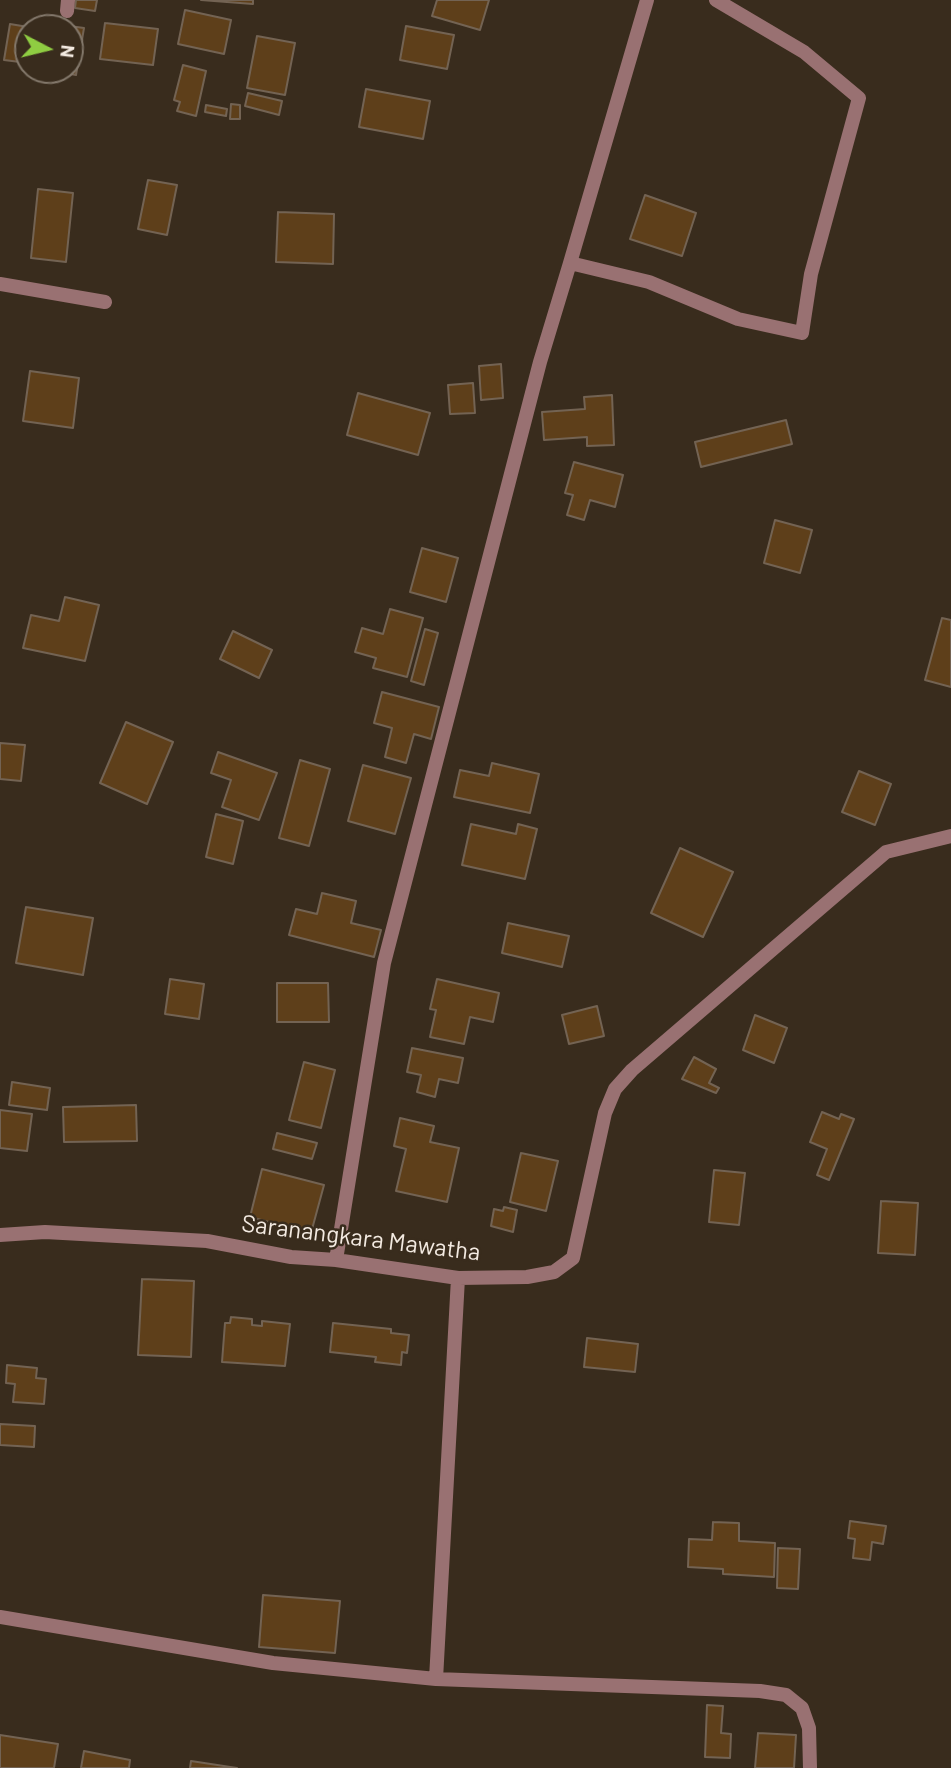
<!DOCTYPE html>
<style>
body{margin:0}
#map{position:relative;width:951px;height:1768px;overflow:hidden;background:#392c1d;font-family:Barlow,sans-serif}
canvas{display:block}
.north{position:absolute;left:14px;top:14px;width:70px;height:70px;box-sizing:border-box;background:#392c1d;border:2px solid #83786b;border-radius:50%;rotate:97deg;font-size:19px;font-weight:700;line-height:28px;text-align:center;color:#f3eae1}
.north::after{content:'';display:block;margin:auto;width:24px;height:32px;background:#8fcd42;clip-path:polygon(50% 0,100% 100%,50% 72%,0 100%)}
</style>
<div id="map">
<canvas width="951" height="1768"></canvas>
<div class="north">N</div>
</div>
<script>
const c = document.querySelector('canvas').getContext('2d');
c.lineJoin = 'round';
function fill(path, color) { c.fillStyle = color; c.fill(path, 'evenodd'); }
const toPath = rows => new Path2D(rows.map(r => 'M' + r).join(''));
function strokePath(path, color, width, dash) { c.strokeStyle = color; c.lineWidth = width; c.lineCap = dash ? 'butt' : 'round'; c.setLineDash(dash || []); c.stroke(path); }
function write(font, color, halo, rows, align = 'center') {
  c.font = font + ' Barlow,sans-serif'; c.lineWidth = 5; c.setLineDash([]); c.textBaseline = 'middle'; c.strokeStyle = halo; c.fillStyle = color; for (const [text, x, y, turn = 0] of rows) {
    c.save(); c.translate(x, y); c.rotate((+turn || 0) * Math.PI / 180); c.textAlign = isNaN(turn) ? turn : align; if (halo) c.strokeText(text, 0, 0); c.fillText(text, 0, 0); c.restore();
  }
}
const building = toPath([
 [76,0,97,0,95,11,75,8,76,0],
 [201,0,253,0,253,4,201,0],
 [437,0,489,0,480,30,432,16,437,0],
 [185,10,231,20,224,54,178,44,185,10],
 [105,23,158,29,153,65,100,59,105,23],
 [10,24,34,28,28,28,28,63,4,60,10,24],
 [55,24,84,28,76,75,48,70,70,70,70,28,54,28,55,24],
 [406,26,454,35,447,69,400,60,406,26],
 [257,36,295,43,285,95,247,88,257,36],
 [183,65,206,71,196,116,177,111,180,102,174,100,183,65],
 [366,89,430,101,423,139,359,127,366,89],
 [248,93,282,101,279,115,245,106,248,93],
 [231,104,240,105,240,119,230,119,231,104],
 [206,105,227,109,226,116,205,112,206,105],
 [148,180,177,185,167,235,138,229,148,180],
 [38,189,73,193,66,262,31,258,38,189],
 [645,195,696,213,682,256,630,239,645,195],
 [278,212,334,214,333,264,276,262,278,212],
 [501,364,503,398,481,400,479,366,501,364],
 [30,371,79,378,73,428,23,421,30,371],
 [473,383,475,413,450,414,448,385,473,383],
 [358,393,430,413,418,455,347,435,358,393],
 [612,395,614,445,587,446,587,437,544,440,542,412,585,409,584,397,612,395],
 [786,420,792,444,701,467,695,442,786,420],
 [574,462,623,475,615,507,590,500,584,520,567,515,573,495,565,493,574,462],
 [775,520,812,530,800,573,764,563,775,520],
 [422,548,458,558,446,602,410,592,422,548],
 [65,597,99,605,85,661,23,648,31,615,59,621,65,597],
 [390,609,423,618,407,677,373,668,376,658,355,652,362,628,383,634,390,609],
 [942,618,951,620,951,687,925,680,942,618],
 [425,629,438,633,424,685,411,681,425,629],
 [233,631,272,650,259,678,220,659,233,631],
 [382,692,439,707,431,739,414,734,406,763,385,757,392,728,374,723,382,692],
 [126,722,173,742,147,804,100,783,126,722],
 [0,743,25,745,21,781,0,779,0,743],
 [218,752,277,773,259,820,222,807,231,780,211,773,218,752],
 [300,760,330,769,309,846,279,838,300,760],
 [492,763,539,774,530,813,454,797,460,770,489,776,492,763],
 [363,765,411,778,395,834,348,821,363,765],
 [859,771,891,784,875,825,842,812,859,771],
 [216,814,243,821,233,864,206,857,216,814],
 [471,824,516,834,518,824,537,829,525,879,462,865,471,824],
 [680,848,733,872,703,937,651,913,680,848],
 [322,893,356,901,351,923,381,930,374,957,289,935,296,909,317,914,322,893],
 [26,907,93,918,83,975,16,963,26,907],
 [508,923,569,936,562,967,502,953,508,923],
 [170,979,204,984,199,1019,165,1014,170,979],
 [437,979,499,993,493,1022,470,1017,464,1044,430,1037,436,1010,430,1009,437,979],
 [277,983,328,983,329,1022,277,1022,277,983],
 [597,1006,604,1036,569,1044,562,1015,597,1006],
 [755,1015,787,1028,774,1063,743,1050,755,1015],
 [412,1048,463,1058,458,1083,439,1079,435,1097,417,1092,421,1075,407,1072,412,1048],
 [694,1057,716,1069,709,1083,719,1088,716,1093,682,1079,694,1057],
 [304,1062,335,1070,321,1128,289,1120,304,1062],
 [12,1082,50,1088,47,1110,9,1105,12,1082],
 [136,1105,137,1141,64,1142,63,1107,136,1105],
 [0,1110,32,1114,27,1151,0,1148,0,1110],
 [822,1112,839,1119,841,1114,854,1119,829,1180,817,1175,827,1149,810,1142,822,1112],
 [400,1118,434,1126,430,1142,459,1148,447,1202,396,1191,406,1149,394,1146,400,1118],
 [277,1133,317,1143,312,1159,273,1149,277,1133],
 [521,1153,558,1161,546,1211,510,1202,521,1153],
 [262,1169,324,1185,311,1233,250,1217,262,1169],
 [714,1170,745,1173,739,1225,709,1222,714,1170],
 [881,1201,918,1203,915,1255,878,1253,881,1201],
 [504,1207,517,1210,513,1232,491,1226,494,1209,503,1211,504,1207],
 [142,1279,194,1281,191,1357,138,1355,142,1279],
 [231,1317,252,1319,252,1325,262,1326,262,1321,290,1324,285,1366,222,1362,225,1323,230,1323,231,1317],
 [333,1323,391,1329,391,1333,409,1335,407,1353,402,1352,401,1365,375,1362,376,1357,330,1352,333,1323],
 [587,1338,638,1344,635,1372,584,1367,587,1338],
 [7,1365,37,1368,36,1378,46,1379,44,1404,13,1402,15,1384,6,1383,7,1365],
 [0,1424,35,1426,34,1447,0,1445,0,1424],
 [850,1521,886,1526,883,1544,872,1542,870,1560,853,1558,855,1539,848,1538,850,1521],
 [713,1522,739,1523,739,1541,775,1543,774,1577,723,1574,723,1569,688,1567,689,1539,712,1540,713,1522],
 [778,1548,800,1549,798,1589,777,1588,778,1548],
 [263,1595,340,1601,335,1653,259,1647,263,1595],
 [707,1705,723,1706,721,1733,731,1734,730,1758,705,1757,707,1705],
 [758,1733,796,1735,794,1768,755,1768,758,1733],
 [0,1735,58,1744,54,1768,0,1768,0,1735],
 [84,1751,130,1760,129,1768,81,1768,84,1751],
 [191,1761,237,1768,190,1768,191,1761]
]);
const street = toPath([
 [67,11,68,0],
 [570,263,647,0],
 [0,284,105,302],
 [0,1235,45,1232,207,1241,291,1257,336,1260,458,1278,527,1277,554,1272,573,1258,605,1113,615,1089,632,1070,886,852,951,836],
 [336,1260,384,963,540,362,570,263,649,282,738,319,802,333,811,274,859,98,804,52,716,0],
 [0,1617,273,1663,436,1679,760,1691,786,1695,802,1708,809,1728,810,1768],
 [436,1679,458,1278]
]);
const streetNames = [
 ["Saranangkara Mawatha",361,1238,7]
];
fill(building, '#5e3f1a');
strokePath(building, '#736353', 2);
strokePath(street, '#997172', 14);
write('24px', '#f3eae1', '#392c1d', streetNames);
</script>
